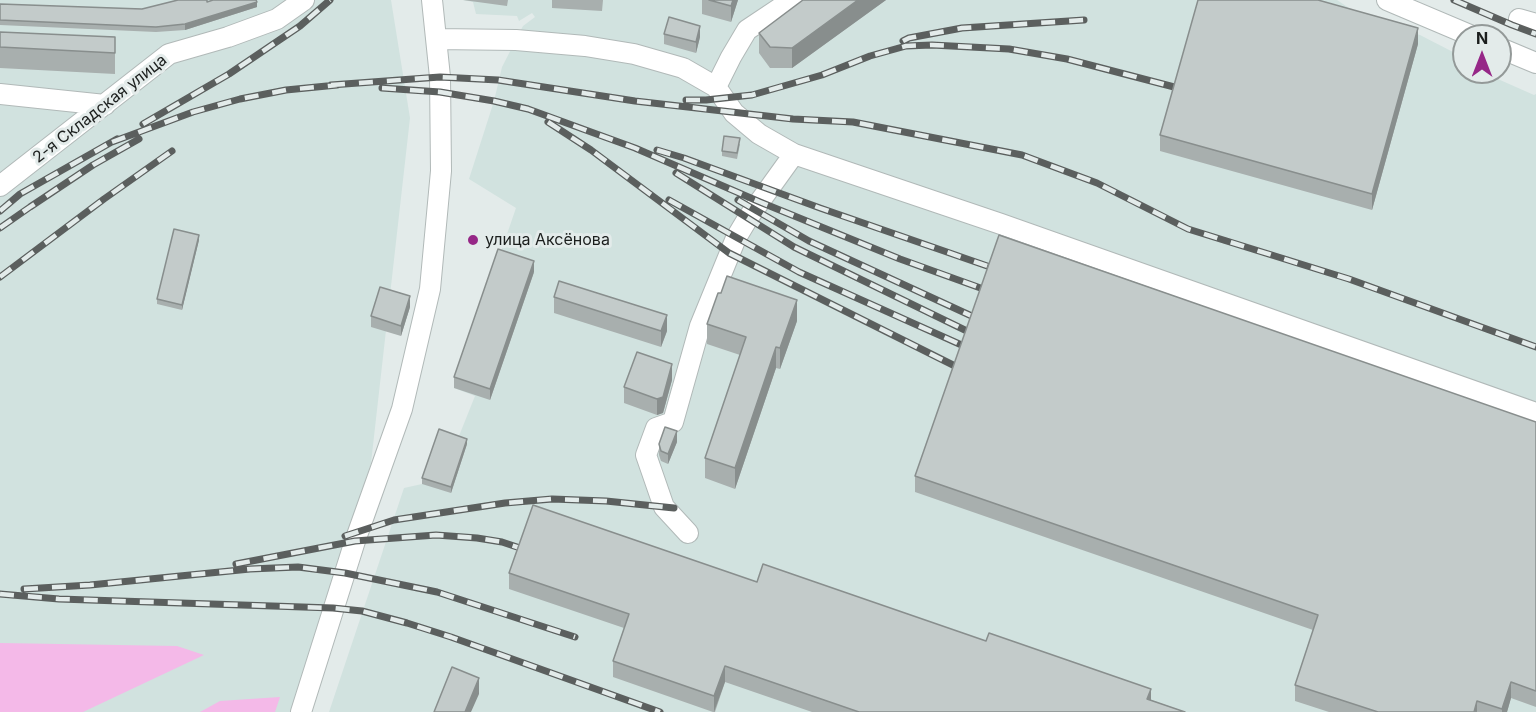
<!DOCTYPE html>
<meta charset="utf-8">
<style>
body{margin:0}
#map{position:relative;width:1536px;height:712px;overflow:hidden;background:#e3ebea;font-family:Inter,sans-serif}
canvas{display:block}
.north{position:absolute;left:1452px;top:24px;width:60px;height:60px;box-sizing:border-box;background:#e3ebea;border:2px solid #939998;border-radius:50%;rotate:0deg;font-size:16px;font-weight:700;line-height:24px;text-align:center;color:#1b1e1d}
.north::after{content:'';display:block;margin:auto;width:21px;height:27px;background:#962787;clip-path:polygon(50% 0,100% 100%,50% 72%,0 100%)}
</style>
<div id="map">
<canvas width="1536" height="712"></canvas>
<div class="north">N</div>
</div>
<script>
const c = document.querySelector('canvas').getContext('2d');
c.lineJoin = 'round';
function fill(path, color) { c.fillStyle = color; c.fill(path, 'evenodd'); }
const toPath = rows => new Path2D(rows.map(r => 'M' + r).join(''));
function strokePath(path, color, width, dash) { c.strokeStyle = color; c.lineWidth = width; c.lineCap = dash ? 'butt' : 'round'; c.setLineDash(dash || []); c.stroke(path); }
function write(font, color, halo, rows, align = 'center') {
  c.font = font + ' Inter,sans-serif'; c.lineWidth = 6; c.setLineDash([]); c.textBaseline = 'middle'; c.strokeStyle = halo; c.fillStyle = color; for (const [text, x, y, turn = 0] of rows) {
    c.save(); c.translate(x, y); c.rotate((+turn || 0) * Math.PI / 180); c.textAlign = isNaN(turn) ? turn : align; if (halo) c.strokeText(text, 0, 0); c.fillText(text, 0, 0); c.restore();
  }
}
const built = toPath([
 [0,0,391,0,410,118,371,463,291,712,0,712],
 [463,0,1337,0,1361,16,1420,35,1453,52,1464,63,1464,72,1482,72,1534,95,1536,94,1536,712,329,712,404,488,422,484,457,441,475,396,454,388,516,208,469,179,494,101,502,67,523,26,535,17,532,13,519,21,517,16,476,14,473,2]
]);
const green = toPath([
 [0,643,177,646,204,655,83,712,0,712],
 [280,697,275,712,200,712,220,701]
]);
const minor = toPath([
 [1387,0,1472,36],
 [1519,19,1536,24],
 [436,39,516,40,585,46,634,54,683,68,716,87,734,113,759,134,794,154,1001,224,1536,413],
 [1500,48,1536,63],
 [716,87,731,57,747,30,792,0],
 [0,94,105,105],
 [0,186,169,54,228,37,277,19,304,0],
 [688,533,664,507,646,455,656,428,673,422,700,326,736,238,748,218,794,154],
 [301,712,355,541,402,409,430,289,441,171,440,77,432,0]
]);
const rail = toPath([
 [1454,0,1512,25,1536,34],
 [903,41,909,38,962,28,1084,20],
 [331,85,440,77,498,80,635,101,793,119,853,122,1022,155,1097,183,1188,229,1349,279,1536,347],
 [382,88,440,92,494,101,528,109,635,148,760,202,900,259,986,290],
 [686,100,706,100,752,95,822,75,870,56,906,46,932,45,1009,49,1067,59,1178,88],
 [548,122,591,150,729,253,959,368],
 [143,124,229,74,300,26,330,0],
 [112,142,193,112,240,99,286,90,337,85],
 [657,150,684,158,820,208,993,268],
 [676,173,794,247,971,333],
 [669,200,799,272,966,347],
 [738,200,809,241,976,318],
 [0,211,20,194,117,139],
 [0,228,30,207,93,165,139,139],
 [0,277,104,199,172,151],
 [345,536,394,520,505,503,552,499,606,501,674,508],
 [236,564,355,541,436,535,477,538,502,542,523,549],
 [24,589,90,585,250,569,298,567,345,573,437,592,575,637],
 [0,594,59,599,333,608,362,611,407,623,451,637,660,712]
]);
const wall = toPath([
 [463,0,508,0,507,6],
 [552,0,603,0,602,11,552,8],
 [702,0,738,0,731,22,702,14],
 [803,0,886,0,792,68,770,68,759,53,759,33],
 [207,2,257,7,185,30,156,32,0,25,0,4,142,9],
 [0,32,115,37,115,74,0,68],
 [664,34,700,37,696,53,664,44],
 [1418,44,1372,210,1160,151,1160,135],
 [740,144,737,159,722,156,722,151],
 [199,240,182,310,157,304,157,299],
 [534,272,490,400,454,388,454,377],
 [554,297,667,331,661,347,554,313],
 [410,307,401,336,371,327,371,316],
 [797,321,780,369,776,368,735,489,705,478,705,458,740,355,707,344,707,324],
 [672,380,663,413,657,415,624,403,624,387],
 [1536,422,1536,707,1511,698,1507,712,1329,712,1295,701,1295,685,1313,630,915,492,915,476],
 [677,442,668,464,661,461,659,455,659,444],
 [467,444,451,493,422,484,422,478],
 [509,573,757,582,1151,700,1185,712,812,712,725,682,715,712,713,712,613,677,613,661,624,628,509,589]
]);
const shadedWall = toPath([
 [733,0,738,0,731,22,731,6],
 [858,0,886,0,792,68,792,48],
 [257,2,257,7,185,30,185,24],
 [700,26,700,37,696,53,696,42],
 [1418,28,1418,44,1372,210,1372,194],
 [199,235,199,240,182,310,182,305],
 [534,261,534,272,490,400,490,389],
 [410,296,410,307,401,336,401,326],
 [797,300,797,321,780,369,780,348],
 [667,315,667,331,661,347,661,331],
 [776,347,776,368,735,489,735,468],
 [672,364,672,380,663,413,657,415,657,399],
 [677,431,677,442,668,464,668,454],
 [467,439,467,444,451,493,451,487],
 [725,666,725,682,714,712,714,696],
 [479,678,479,694,471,712,465,712],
 [1511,682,1511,698,1507,712,1502,712,1502,709],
 [1151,689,1151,705,1147,699],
 [1477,701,1477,712,1474,712]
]);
const building = toPath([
 [178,0,207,0,207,2,213,0,256,0,257,2,185,24,156,27,0,20,0,4,142,9,178,0],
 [709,0,733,0,731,6,709,0],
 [803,0,858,0,792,48,770,47,759,33,803,0],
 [1198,0,1318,0,1418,28,1372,194,1160,135,1198,0],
 [669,17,700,26,696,42,664,34,669,17],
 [0,32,115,37,115,53,0,47,0,32],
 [724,136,740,138,737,153,722,151,724,136],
 [174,229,199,235,182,305,157,299,174,229],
 [999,235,1536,422,1536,691,1511,682,1502,709,1477,701,1474,712,1378,712,1295,685,1318,615,915,476,999,235],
 [498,249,534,261,490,389,454,377,498,249],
 [727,276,797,300,780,348,776,347,735,468,705,458,746,337,707,324,718,293,721,293,727,276],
 [559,281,667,315,661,331,554,297,559,281],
 [380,287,410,296,401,326,371,316,380,287],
 [637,352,672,364,663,397,657,399,624,387,637,352],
 [665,427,677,431,668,454,661,451,659,444,665,427],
 [439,429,467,439,451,487,422,478,439,429],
 [533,505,757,582,763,564,986,641,989,633,1151,689,1147,699,1185,712,859,712,725,666,714,696,613,661,629,614,509,573,533,505],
 [452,667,479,678,465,712,434,712,452,667]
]);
const markers = [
 [473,240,6,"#962787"]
];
const streetNames = [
 ["2-я Складская улица",100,109,-38]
];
const poiNames = [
 ["улица Аксёнова",485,240]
];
fill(built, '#d1e2df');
fill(green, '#f4b9e8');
strokePath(minor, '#b1b9b8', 22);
strokePath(minor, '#fff', 20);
strokePath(rail, '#5b5f5e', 7);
strokePath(rail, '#e3ebea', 4.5, [14]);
fill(wall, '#a8afae');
fill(shadedWall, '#888e8d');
fill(building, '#c3cbca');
strokePath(building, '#888e8d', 1.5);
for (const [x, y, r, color] of markers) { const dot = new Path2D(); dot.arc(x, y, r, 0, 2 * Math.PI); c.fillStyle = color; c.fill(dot); strokePath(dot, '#e3ebea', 2); }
write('16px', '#1b1e1d', '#e3ebea', streetNames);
write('16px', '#1b1e1d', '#e3ebea', poiNames, 'left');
</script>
